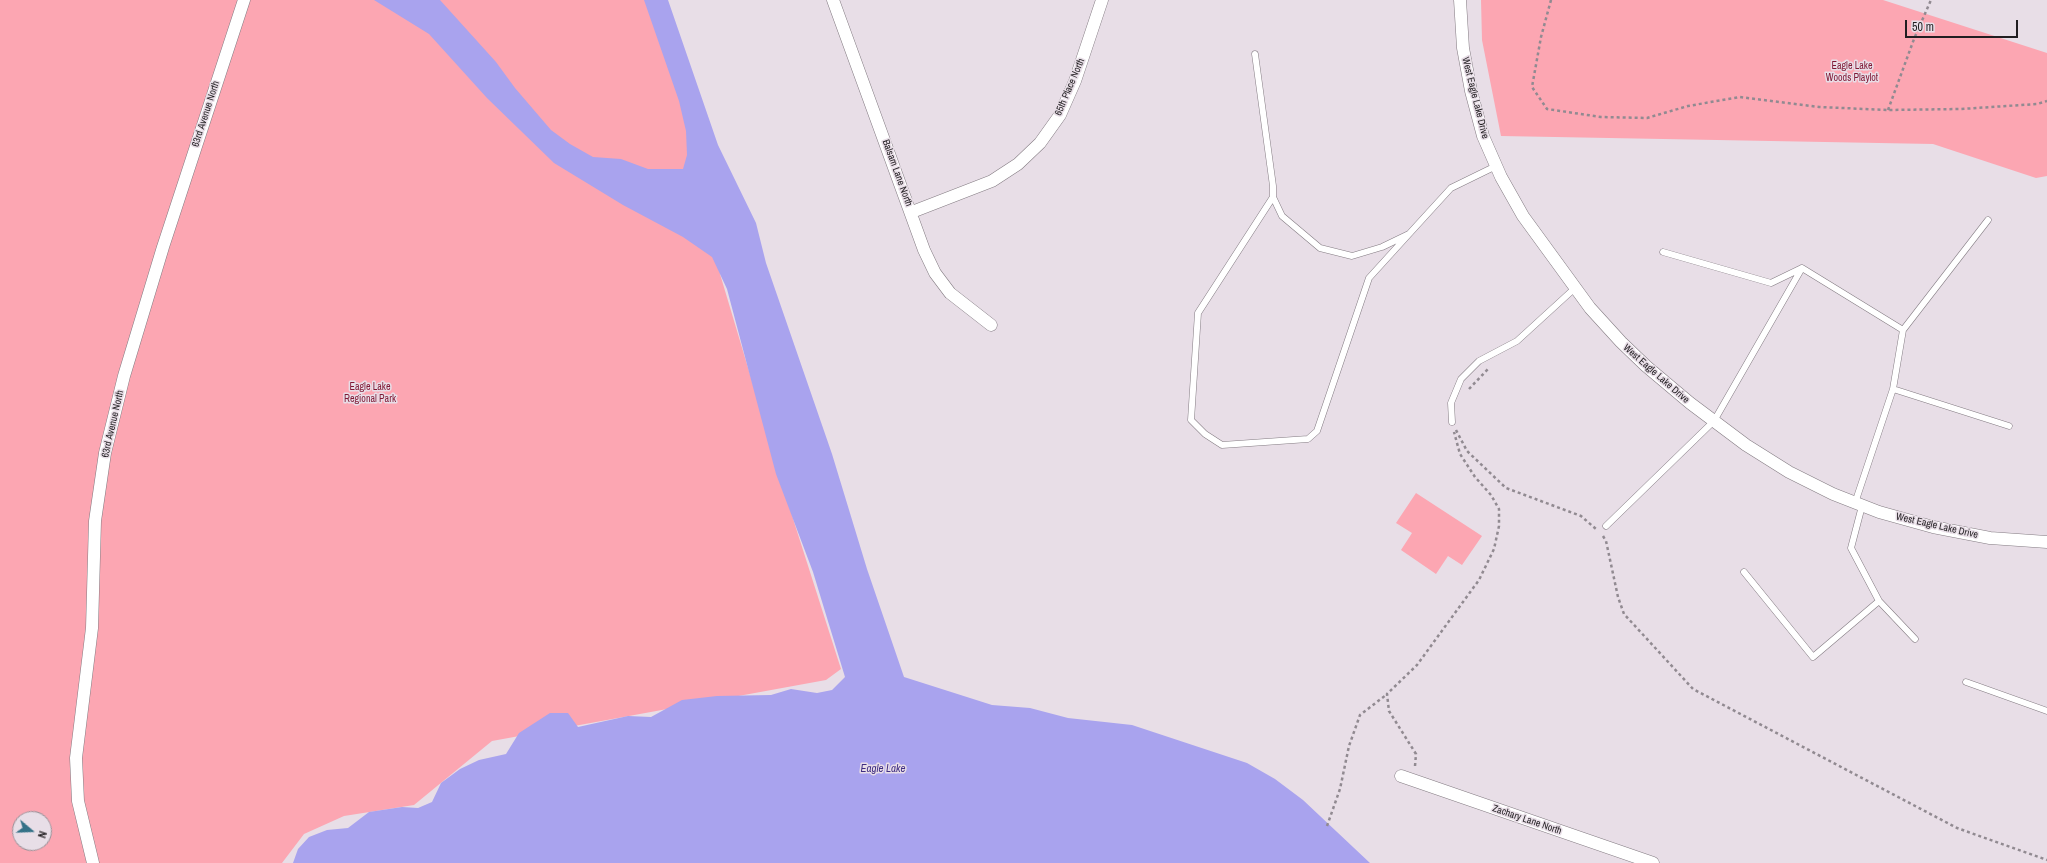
<!DOCTYPE html>
<style>
body{margin:0}
#map{position:relative;width:2047px;height:863px;overflow:hidden;background:#e8dee7;font-family:"Archivo Narrow",sans-serif}
canvas{display:block}
.north{position:absolute;left:12px;top:811px;width:40px;height:40px;box-sizing:border-box;background:#e8dee7;border:1px solid #989198;border-radius:50%;rotate:109deg;font-size:11px;font-weight:700;line-height:16px;text-align:center;color:#211e21}
.north::after{content:'';display:block;margin:auto;width:14px;height:18px;background:#347187;clip-path:polygon(50% 0,100% 100%,50% 72%,0 100%)}
.scale{position:absolute;left:1905px;top:20px;width:113px;height:18px;box-sizing:border-box;border:2px solid #211e21;border-top:0;padding-left:5px;font-size:12px;line-height:14px;white-space:nowrap;color:#211e21;-webkit-text-stroke:3px #e8dee7;paint-order:stroke}
</style>
<div id="map">
<canvas width="2047" height="863"></canvas>
<div class="north">N</div>
<div class="scale">50 m</div>
</div>
<script>
const c = document.querySelector('canvas').getContext('2d');
c.lineJoin = 'round';
function fill(path, color) { c.fillStyle = color; c.fill(path, 'evenodd'); }
const toPath = rows => new Path2D(rows.map(r => 'M' + r).join(''));
function strokePath(path, color, width, dash) { c.strokeStyle = color; c.lineWidth = width; c.lineCap = dash ? 'butt' : 'round'; c.setLineDash(dash || []); c.stroke(path); }
function write(font, color, halo, rows, align = 'center') {
  c.font = font + ' "Archivo Narrow",sans-serif'; c.lineWidth = 3; c.setLineDash([]); c.textBaseline = 'middle'; c.strokeStyle = halo; c.fillStyle = color; for (const [text, x, y, turn = 0] of rows) {
    c.save(); c.translate(x, y); c.rotate((+turn || 0) * Math.PI / 180); c.textAlign = isNaN(turn) ? turn : align; if (halo) c.strokeText(text, 0, 0); c.fillText(text, 0, 0); c.restore();
  }
}
const green = toPath([
 [0,0,650,0,713,177,720,274,795,525,841,669,826,680,492,741,414,805,344,816,304,834,282,863,0,863],
 [20,819,44,819,44,843,20,843],
 [1481,0,1883,0,2047,53,2047,176,2036,178,1933,144,1501,136,1482,40],
 [1416,493,1482,536,1462,565,1448,556,1436,574,1401,550,1412,533,1396,523]
]);
const water = toPath([
 [374,0,440,0,496,62,515,88,551,130,570,144,593,157,621,159,648,169,683,169,687,155,686,131,679,101,644,0,668,0,718,145,756,223,766,263,832,454,867,569,904,677,992,705,1030,708,1068,718,1132,725,1247,763,1275,779,1303,800,1370,863,293,863,298,849,309,837,327,830,348,828,369,812,402,807,418,808,432,802,441,783,460,769,479,760,506,754,519,733,550,713,568,713,578,727,628,716,651,717,682,700,717,696,771,695,791,689,817,693,832,690,845,677,813,572,776,474,727,289,712,257,683,237,623,205,554,163,487,98,429,34]
]);
const path = toPath([
 [1551,0,1541,37,1532,87,1547,109,1601,117,1647,118,1688,106,1740,97,1819,107,1888,110,1961,109,2037,104,2047,101],
 [1888,110,1914,39,1931,0],
 [1469,389,1488,369],
 [1456,430,1467,451,1506,488,1581,516,1596,529],
 [1603,536,1606,541,1618,597,1624,614,1693,689,1957,828,2047,860],
 [1415,766,1416,754,1389,711,1387,694,1417,665,1479,580,1494,549,1499,526,1499,509,1491,495,1475,477,1460,454,1454,432],
 [1327,826,1340,789,1349,746,1360,715,1386,695]
]);
const lane = toPath([
 [1255,54,1273,186,1273,197,1282,216,1320,248,1352,256,1382,247,1409,234,1451,188,1496,166],
 [1273,197,1198,313,1191,420,1205,434,1222,445,1308,439,1317,431,1369,278,1409,234],
 [1663,252,1771,283,1802,268,1903,330],
 [1893,389,2009,426],
 [1452,422,1451,403,1461,379,1479,361,1517,341,1575,288],
 [1855,503,1893,389,1903,330,1988,220],
 [1606,526,1714,421,1802,268],
 [1744,572,1813,657,1879,601,1851,548,1862,506],
 [1879,601,1915,639],
 [1966,682,2047,711]
]);
const street = toPath([
 [833,0,924,250,935,273,950,293,991,325],
 [1460,0,1463,48,1471,91,1483,136,1501,177,1523,216,1590,308,1621,342,1646,366,1690,403,1746,445,1789,472,1833,494,1879,512,1933,527,1990,538,2047,542],
 [912,212,992,181,1018,164,1040,143,1060,115,1075,81,1102,0],
 [1401,776,1653,863],
 [93,863,78,801,76,758,92,628,95,521,105,453,124,376,163,247,244,0]
]);
const parkNames = [
 ["Eagle Lake",1852,66],
 ["Woods Playlot",1852,78],
 ["Eagle Lake",370,387],
 ["Regional Park",370,399]
];
const streetNames = [
 ["65th Place North",1070,87,-67],
 ["West Eagle Lake Drive",1475,98,76],
 ["63rd Avenue North",206,114,-72],
 ["Balsam Lane North",897,173,70],
 ["West Eagle Lake Drive",1656,374,41],
 ["63rd Avenue North",113,424,-77],
 ["West Eagle Lake Drive",1937,526,13],
 ["Zachary Lane North",1527,820,19]
];
const waterNames = [
 ["Eagle Lake",883,769]
];
fill(green, '#fca6b2');
fill(water, '#a9a3ee');
strokePath(lane, '#837b82', 7);
strokePath(street, '#837b82', 13);
strokePath(path, '#918a91', 2.5, [3, 3]);
strokePath(lane, '#fff', 6);
strokePath(street, '#fff', 12);
write('10px', '#7f1835', '#e8dee7', parkNames);
write('10px', '#211e21', '#e8dee7', streetNames);
write('italic 11px', '#3f2d83', '#e8dee7', waterNames);
</script>
